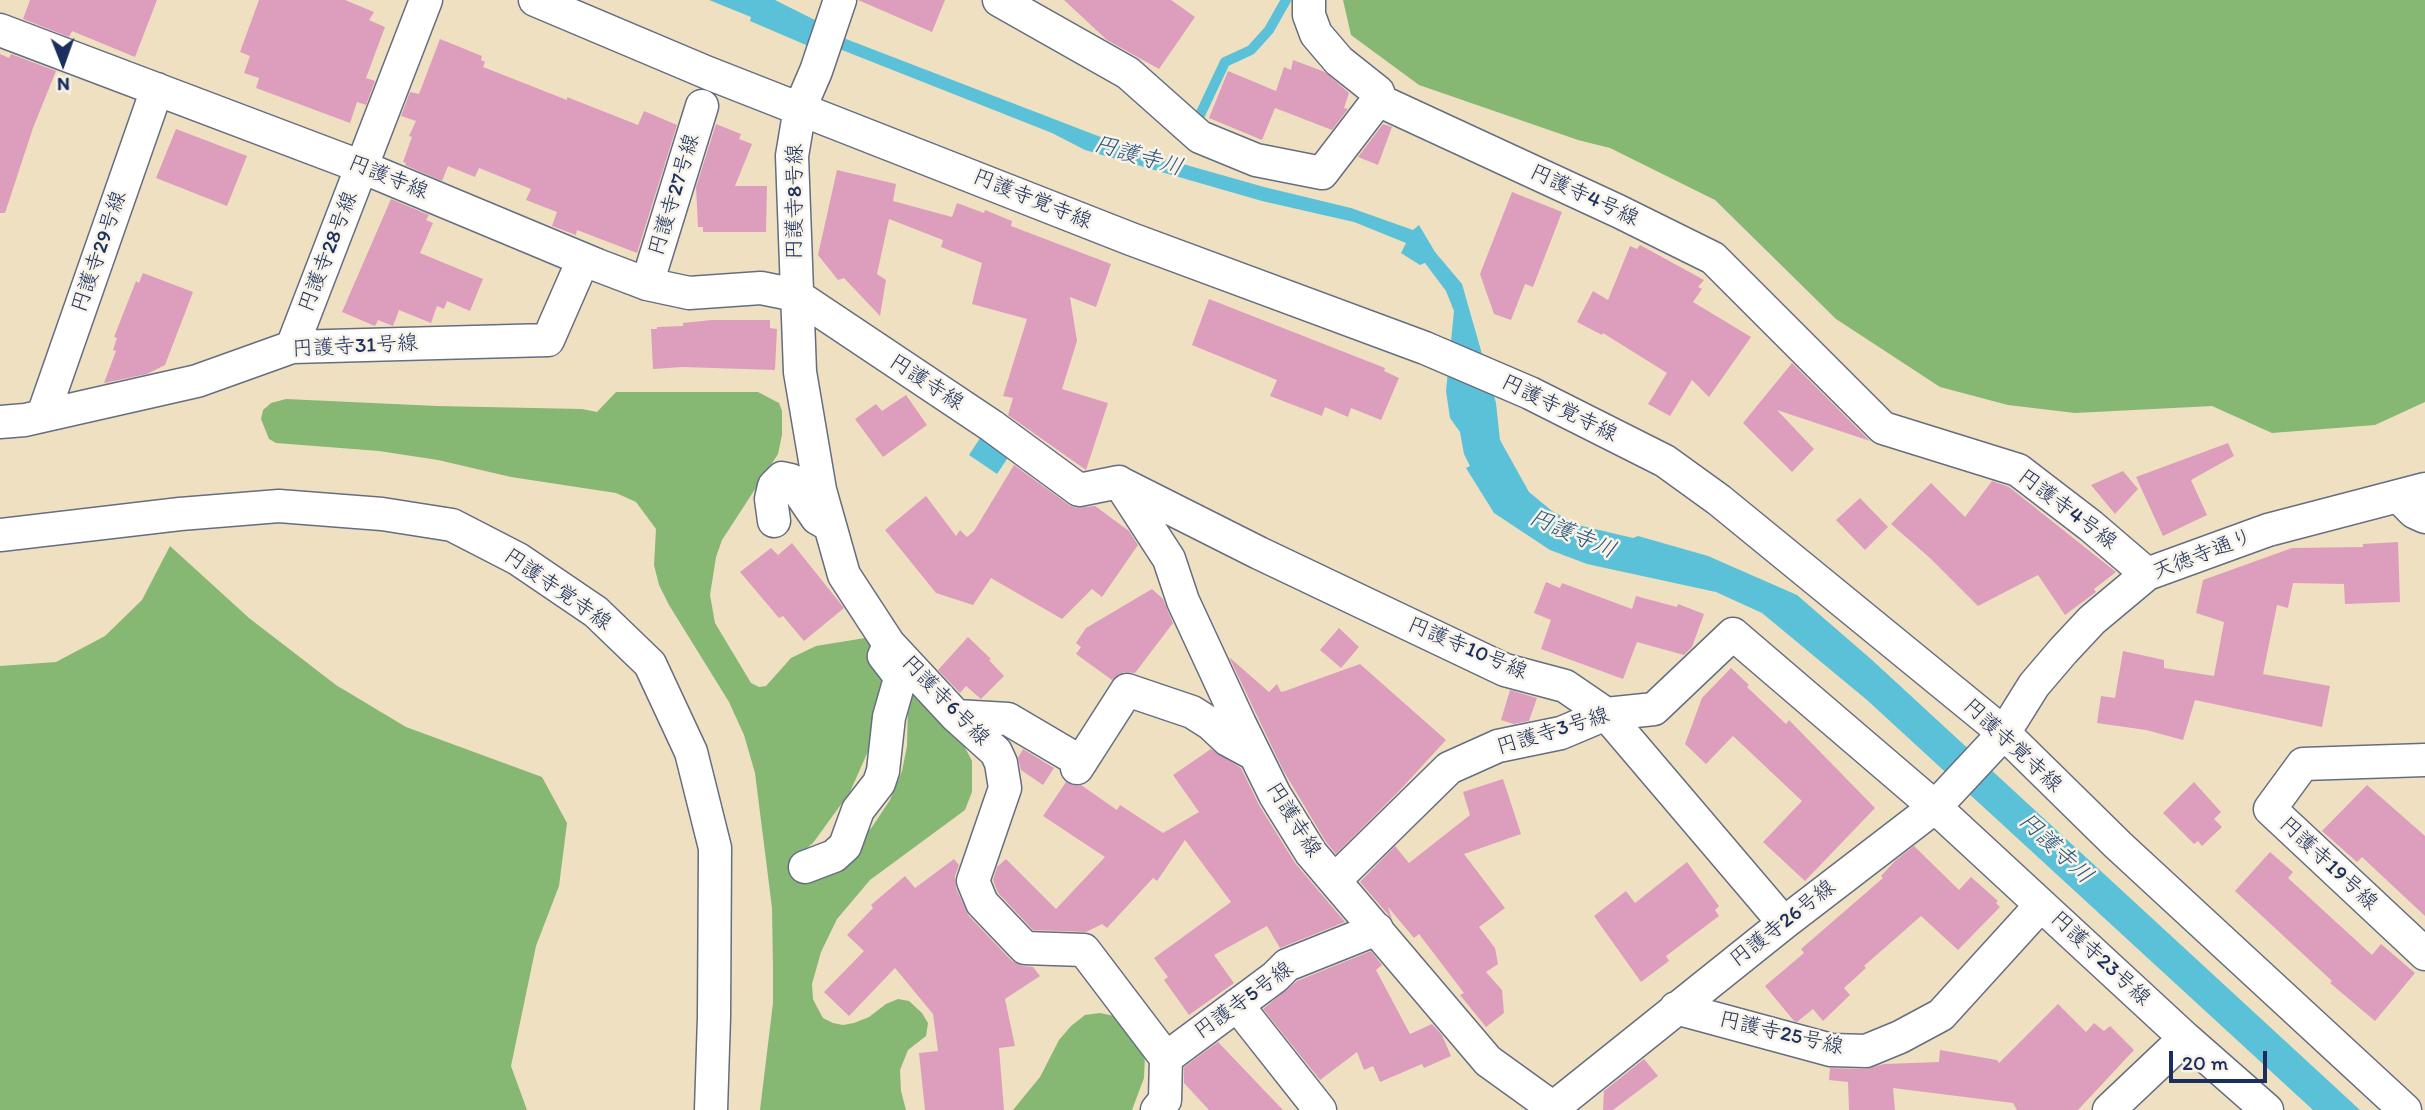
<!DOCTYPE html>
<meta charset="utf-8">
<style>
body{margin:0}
#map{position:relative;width:2425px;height:1110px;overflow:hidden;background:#efe0c1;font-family:Itim,sans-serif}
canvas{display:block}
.north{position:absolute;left:28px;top:28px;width:70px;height:70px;-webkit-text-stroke:5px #f7f3e8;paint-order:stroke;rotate:179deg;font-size:19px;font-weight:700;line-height:28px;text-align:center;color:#1b2f5e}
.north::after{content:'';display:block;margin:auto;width:24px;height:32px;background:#1b2f5e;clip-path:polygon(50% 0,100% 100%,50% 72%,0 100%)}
.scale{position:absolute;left:2169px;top:1051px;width:98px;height:32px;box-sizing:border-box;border:4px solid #1b2f5e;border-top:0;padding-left:9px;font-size:21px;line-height:24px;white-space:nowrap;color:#1b2f5e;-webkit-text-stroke:5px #f7f3e8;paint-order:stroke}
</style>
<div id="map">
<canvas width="2425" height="1110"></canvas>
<div class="north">N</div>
<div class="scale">20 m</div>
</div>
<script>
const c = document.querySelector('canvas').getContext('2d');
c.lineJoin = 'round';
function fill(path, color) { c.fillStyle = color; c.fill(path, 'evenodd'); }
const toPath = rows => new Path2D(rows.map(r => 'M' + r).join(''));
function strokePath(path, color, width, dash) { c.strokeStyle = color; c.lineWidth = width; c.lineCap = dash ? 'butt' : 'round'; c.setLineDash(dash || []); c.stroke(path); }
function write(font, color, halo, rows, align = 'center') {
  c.font = font + ' Itim,"Klee One",sans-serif'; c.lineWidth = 5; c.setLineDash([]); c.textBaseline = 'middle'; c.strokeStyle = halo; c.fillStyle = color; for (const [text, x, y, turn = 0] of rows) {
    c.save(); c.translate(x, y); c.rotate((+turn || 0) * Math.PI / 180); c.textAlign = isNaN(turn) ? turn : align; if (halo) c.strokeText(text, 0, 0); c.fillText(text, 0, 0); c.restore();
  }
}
const forest = toPath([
 [1343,0,2425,0,2425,402,2375,425,2272,433,2212,406,2075,413,2008,405,1940,387,1836,319,1715,200,1610,148,1578,140,1419,85,1351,35],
 [616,392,758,392,779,403,782,411,782,435,778,454,722,540,716,557,710,595,715,623,751,683,759,687,766,686,791,658,816,646,865,638,873,642,885,681,882,705,869,749,850,792,813,843,802,852,850,853,872,827,890,800,902,771,907,746,908,702,913,694,921,695,956,730,972,761,972,792,965,810,870,880,837,919,821,952,812,984,813,999,817,1007,823,1018,833,1023,843,1025,854,1023,869,1017,886,1004,898,999,909,1001,922,1013,928,1023,926,1036,908,1050,900,1070,901,1091,906,1110,760,1110,773,1003,773,968,772,908,755,773,744,735,729,702,669,605,659,585,654,565,656,529,636,502,616,493,511,477,438,460,379,451,276,443,269,439,261,419,263,410,271,403,286,399,437,406,582,409,597,412],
 [170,546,249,618,336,685,406,727,542,777,567,823,559,886,536,946,511,1066,527,1110,0,1110,0,666,56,662,105,636,142,600],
 [1100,1013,1114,1016,1135,1036,1145,1055,1144,1078,1132,1110,1013,1110,1040,1077,1059,1040,1071,1026,1085,1015]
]);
const water = toPath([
 [709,0,775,0,821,23,846,39,1137,151,1264,187,1351,208,1413,230,1419,225,1435,252,1462,284,1496,403,1500,440,1529,492,1552,511,1578,525,1633,538,1638,536,1708,556,1797,595,1872,660,2360,1110,2313,1110,1867,700,1762,613,1716,592,1587,564,1550,550,1494,513,1466,468,1470,466,1464,454,1460,432,1450,418,1446,391,1454,311,1446,291,1425,263,1420,265,1401,253,1406,243,1354,222,1262,201,1085,150,1052,133,842,50,813,48,750,21,751,17],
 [984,432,1013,450,997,474,969,455]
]);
const stream = toPath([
 [1199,117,1225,62,1251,50,1269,30,1286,0]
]);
const building = toPath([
 [30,0,157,0,135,57,72,31,69,37,23,19],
 [259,0,345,0,374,12,369,20,385,27,366,78,375,81,366,105,357,102,350,123,256,88,259,78,244,73,250,56,240,52],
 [858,0,945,0,932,32],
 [1064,0,1171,0,1195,17,1159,69,1107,40],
 [440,39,482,56,481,60,485,62,483,67,567,100,567,97,638,125,644,111,677,125,637,253,577,230,576,235,552,226,557,212,526,200,531,189,479,168,475,177,448,166,442,181,405,165,406,163,403,162,412,137,409,136,416,121,401,116,410,92,419,94],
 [0,54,9,58,11,54,56,71,33,128,5,213,0,213],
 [1293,60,1325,72,1349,93,1344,108,1348,109,1332,130,1275,108,1262,140,1209,118,1228,71,1276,91,1284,67,1291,70],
 [716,124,741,134,739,139,752,144,735,186,767,186,766,232,703,232,703,227,698,227,696,187],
 [1383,124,1392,127,1378,165,1358,157],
 [176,129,247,156,227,206,156,178],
 [837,170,896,184,893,201,952,217,957,203,984,213,985,210,1012,221,1011,226,1111,264,1096,307,1070,297,1077,341,1062,389,1108,403,1086,470,1008,415,1013,398,1003,396,1027,319,972,304,982,263,941,247,943,240,889,219,877,274,886,280,880,316,844,278,838,280,818,255],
 [1512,192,1562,212,1533,287,1525,284,1511,320,1494,314,1480,274],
 [391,199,429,215,426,220,433,223,420,253,483,279,470,311,447,301,444,309,437,306,431,323,399,310,393,326,378,320,375,326,342,312],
 [1640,245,1704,280,1698,287,1702,289,1693,302,1751,337,1709,397,1692,380,1670,416,1648,404,1667,373,1603,333,1602,335,1577,322,1593,291,1608,300,1630,246,1637,249],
 [143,273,193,292,165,365,147,374,104,383,116,351,113,350,117,338,114,337,136,281,139,283],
 [1209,299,1385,368,1384,371,1399,378,1381,420,1351,408,1348,417,1325,407,1322,416,1270,396,1277,380,1192,345],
 [712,320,770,320,770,328,777,329,775,370,683,367,653,369,651,329,657,329,657,327,683,326,683,323],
 [1792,363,1870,441,1777,410,1814,449,1792,472,1743,423],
 [906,395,927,425,883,457,855,419,876,404,882,411],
 [2228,443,2234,456,2191,480,2207,515,2163,536,2136,477],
 [1014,465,1069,505,1076,508,1095,506,1129,531,1138,545,1102,597,1092,589,1062,619,991,578,973,605,936,593,885,530,926,496,956,536,960,530,967,537,974,531],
 [2123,471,2138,489,2115,514,2091,485],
 [1992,481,2009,487,2116,572,2094,589,2096,592,2065,615,2038,575,1978,606,1930,558,1891,524,1931,483,1965,517],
 [1860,498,1888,527,1865,550,1836,520],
 [2398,542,2400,602,2345,604,2344,584,2293,583,2288,608,2277,605,2263,674,2330,686,2322,727,2195,700,2183,740,2146,730,2097,723,2101,696,2115,698,2123,651,2164,660,2164,668,2214,676,2224,622,2196,613,2203,580,2292,548,2363,547,2363,544],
 [792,543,844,608,804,641,783,616,779,618,740,572,771,548,778,555],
 [1546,582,1560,588,1562,583,1632,609,1636,596,1677,607,1678,604,1704,614,1692,647,1684,655,1637,642,1623,679,1541,649,1551,620,1534,613],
 [1152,589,1163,599,1173,623,1135,673,1124,672,1112,680,1076,654,1081,647,1076,643,1086,628],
 [1339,628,1359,647,1341,668,1320,650],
 [968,637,991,659,989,660,1004,676,981,699,966,686,960,693,938,670],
 [1229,657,1269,692,1277,684,1281,692,1285,691,1360,664,1446,740,1400,790,1336,854,1326,842,1283,770],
 [1731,668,1749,685,1747,687,1786,724,1789,720,1875,808,1805,881,1763,842,1802,801,1733,736,1706,764,1685,744,1702,698],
 [1510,690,1537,698,1529,721,1514,724,1501,720],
 [1023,749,1054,768,1043,785,1021,770,1018,758],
 [1211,749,1241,768,1259,805,1295,863,1345,922,1280,948,1267,926,1214,955,1234,983,1189,1015,1164,980,1168,977,1154,958,1231,902,1185,840,1157,881,1153,878,1107,928,1102,924,1086,932,1033,930,998,893,993,880,997,867,1006,859,1056,909,1105,857,1043,816,1066,782,1075,786,1081,785,1117,810,1120,805,1163,833,1199,812,1173,775],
 [1503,779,1521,834,1464,854,1505,908,1479,927,1495,948,1498,964,1486,972,1502,990,1504,1013,1486,1027,1460,995,1464,993,1419,934,1414,938,1388,907,1392,919,1360,882,1395,846,1409,863,1470,815,1463,792],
 [2194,782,2221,812,2214,819,2222,827,2202,846,2198,841,2194,844,2163,813],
 [2367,785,2425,836,2425,916,2362,857,2357,862,2322,831],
 [1914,846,1959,890,1971,877,1998,901,1996,903,2000,907,1958,950,1921,916,1864,966,1866,968,1844,988,1850,995,1823,1021,1813,1009,1797,1022,1794,1021,1765,986,1804,953,1801,949,1883,878,1881,876,1896,860],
 [2270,852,2293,872,2288,878,2372,955,2381,944,2415,973,2375,1021,2330,983,2332,981,2235,891],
 [954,859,959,865,955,876,956,888,968,915,1012,961,1023,966,1033,967,1040,976,1005,999,1015,1046,999,1048,1004,1110,925,1110,919,1053,938,1051,933,1014,895,968,849,1016,824,992,864,951,847,935,873,908,871,905,905,876,915,888],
 [1687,862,1719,906,1715,910,1719,916,1666,956,1669,961,1641,982,1594,916,1626,891,1635,903],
 [1371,951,1382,965,1376,970,1410,1034,1432,1024,1442,1035,1451,1056,1424,1068,1422,1064,1380,1082,1373,1066,1364,1070,1357,1052,1320,1080,1263,1009,1297,981],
 [2058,1004,2086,1032,2094,1023,2104,1031,2110,1026,2134,1050,2078,1110,2017,1110,2013,1103,1893,1088,1895,1110,1849,1110,1848,1082,1829,1080,1830,1068,1865,1069,1884,1064,1939,1062,1940,1050,1997,1060,1999,1063],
 [1218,1042,1283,1110,1209,1110,1184,1083,1184,1067],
 [1644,1059,1658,1076,1613,1110,1603,1110,1604,1091]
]);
const minor = toPath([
 [535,0,708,73,1131,239,1425,348,1530,393,1665,461,1719,500,2004,733,2118,845,2405,1110],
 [840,0,816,71,800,108,792,156,800,372,820,490,844,575,889,644,956,716,996,752,1001,763,1005,788,973,881,982,903,1025,948,1084,950,1166,1058],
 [999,0,1128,73,1200,137,1256,160,1322,173,1378,100,1618,211,1713,258,1883,428,2018,470,2091,526,2147,574],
 [1309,0,1309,15,1316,34,1339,61,1378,92,1381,101],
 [0,30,362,167,597,265,647,284,689,293,761,288,796,295,992,426,1079,490,1119,482,1169,559,1183,601,1240,724,1275,795,1311,853,1488,1061,1556,1110],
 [647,284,702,106],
 [292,347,426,0],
 [43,415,157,89],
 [0,422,25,420,197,381,292,347,548,340,583,260],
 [1120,483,1259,553,1505,670,1565,686,1606,714,1784,923],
 [2398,496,2414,512,2425,517],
 [774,521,771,499,774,486,782,478,791,480,817,518,824,522],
 [0,535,180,514,279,506,382,514,452,525,518,559,596,612,650,664,691,752,715,848,714,1017,711,1110],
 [956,716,1008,719,1081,762],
 [2425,760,2303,764,2270,809,2425,954],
 [1077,768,1127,690,1192,712,1211,724,1228,740,1254,754],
 [805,867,834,856,845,846,858,810,879,783,883,771,889,717,899,682,898,674,884,656,888,648],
 [1335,880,1449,768,1498,746,1561,733,1606,714,1654,709,1733,634,1935,807,2185,1038,2267,1110],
 [1237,1005,1320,1110],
 [1676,1008,1831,1050,1866,1051,1900,1037,1941,1015,2041,905],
 [1553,1108,1784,923,1935,807,2004,733,2034,685,2063,651,2092,620,2147,574,2268,530,2425,489],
 [1157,1110,1165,1100,1166,1058,1275,977,1287,965,1377,929],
 [2109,1110,2185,1038]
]);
const streetNames = [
 ["円護寺線",388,178,22],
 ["円護寺27号線",675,195,-73],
 ["円護寺4号線",1584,196,25],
 ["円護寺覚寺線",1032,200,22],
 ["円護寺8号線",796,202,-90],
 ["円護寺29号線",100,252,-71],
 ["円護寺28号線",329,252,-69],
 ["円護寺31号線",355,347,-3],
 ["円護寺線",926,383,33],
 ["円護寺覚寺線",1559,409,26],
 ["円護寺4号線",2067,510,37],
 ["天徳寺通り",2203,555,-21],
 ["円護寺覚寺線",557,590,35],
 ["円護寺10号線",1467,649,23],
 ["円護寺6号線",945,701,46],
 ["円護寺3号線",1553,732,-17],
 ["円護寺覚寺線",2012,746,43],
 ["円護寺線",1293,820,58],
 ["円護寺19号線",2328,864,43],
 ["円護寺26号線",1783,924,-38],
 ["円護寺23号線",2100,959,43],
 ["円護寺5号線",1244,1001,-36],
 ["円護寺25号線",1781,1034,13]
];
const waterNames = [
 ["円護寺川",1138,157,16],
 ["円護寺川",1572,535,23],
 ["円護寺川",2055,849,43]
];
fill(forest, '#86b873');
fill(water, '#5bc1d9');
strokePath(stream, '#5bc1d9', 10);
fill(building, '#dd9ebe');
strokePath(minor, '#656d81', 35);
strokePath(minor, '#fff', 32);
write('21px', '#1b2f5e', '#f7f3e8', streetNames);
write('italic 23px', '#2b547d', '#f7f3e8', waterNames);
</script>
